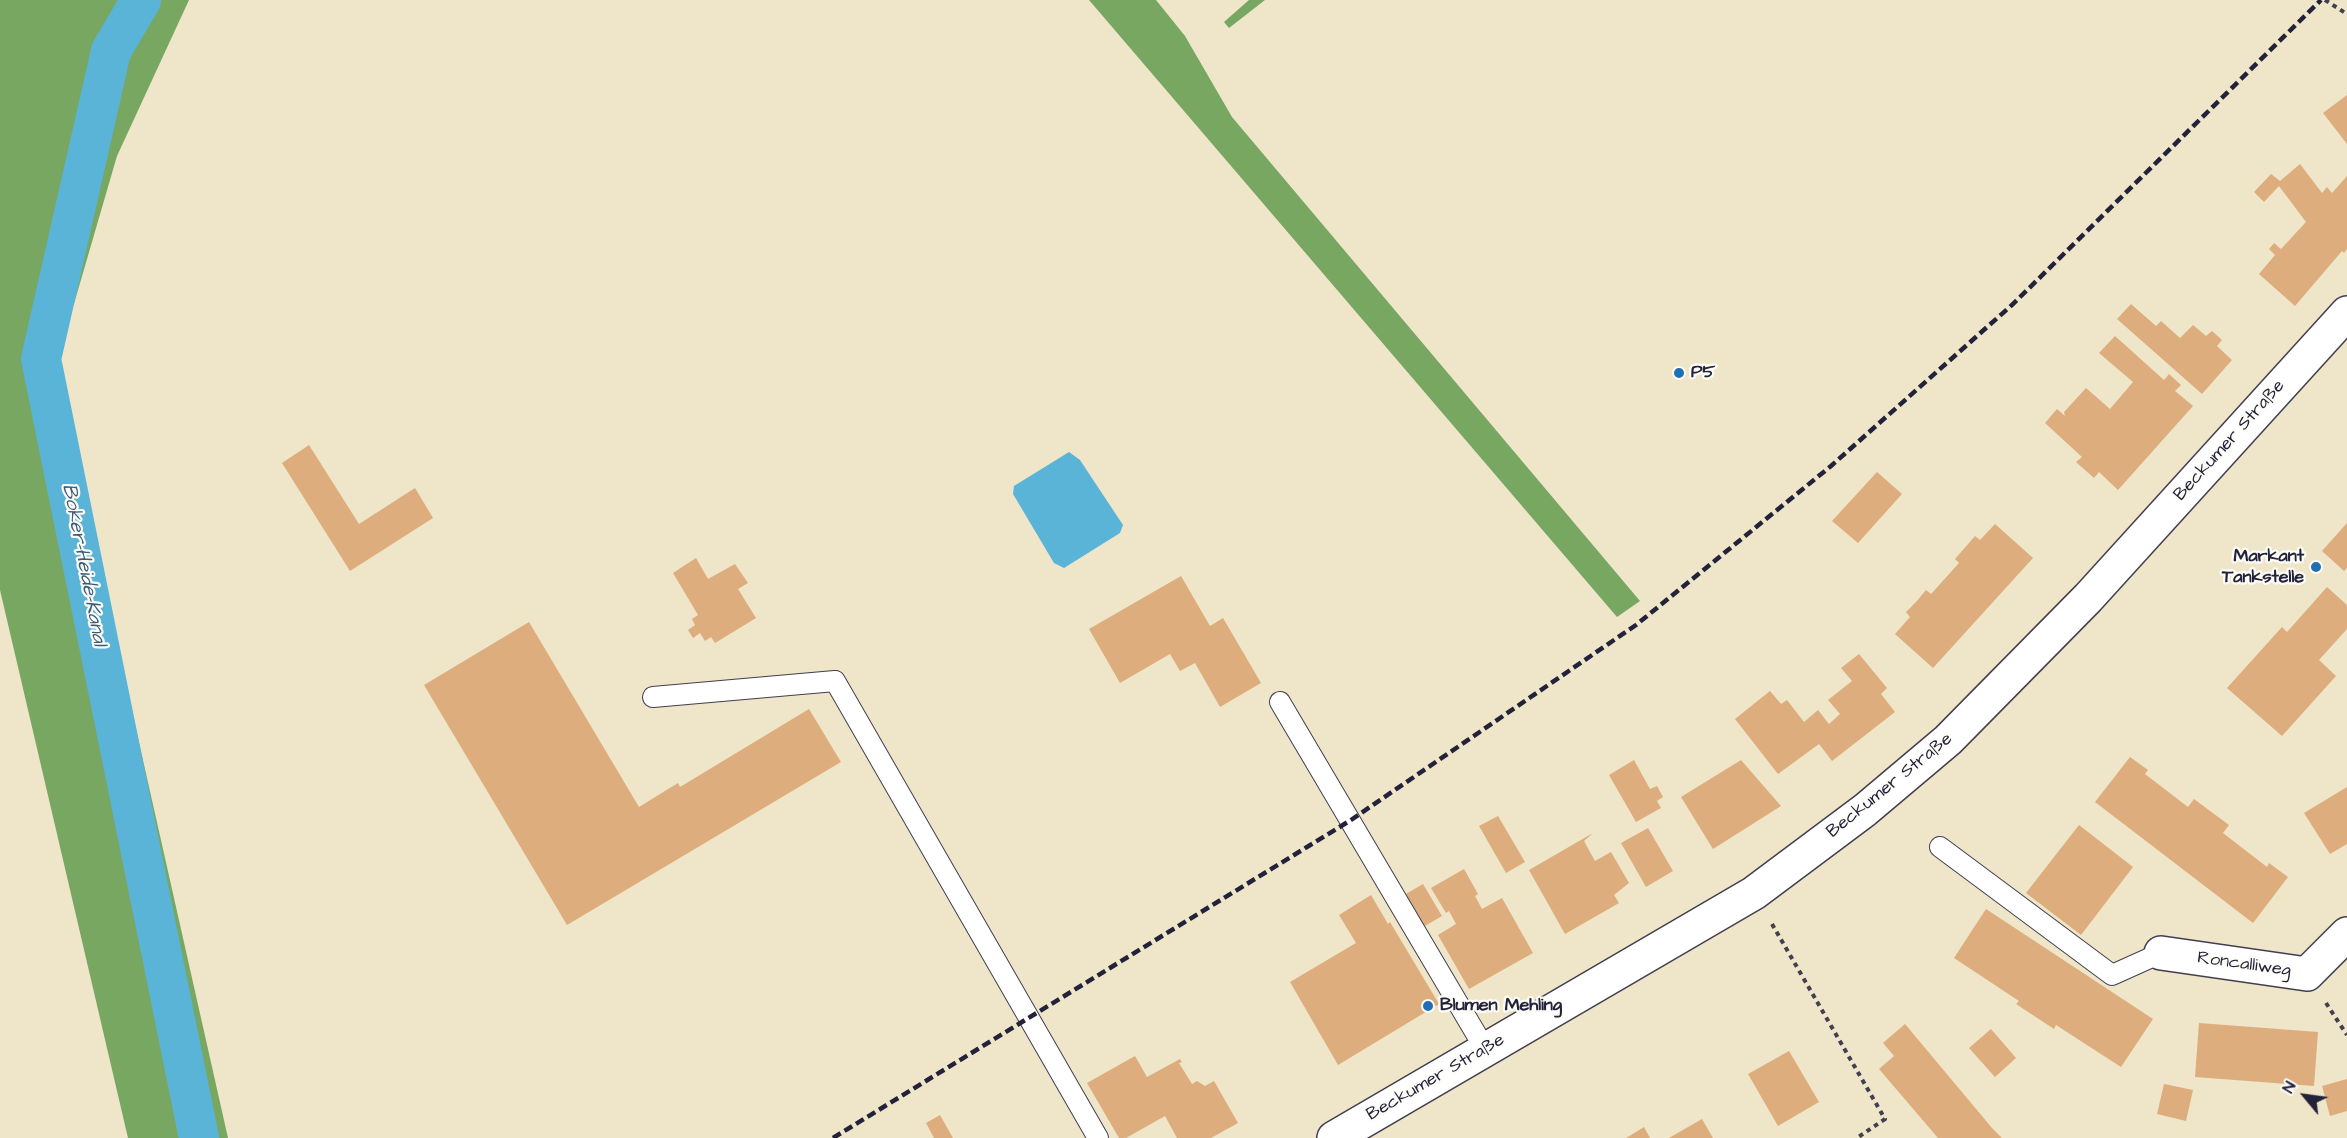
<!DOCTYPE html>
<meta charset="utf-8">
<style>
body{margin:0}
#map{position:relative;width:2347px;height:1138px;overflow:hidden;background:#efe5c8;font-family:"Architects Daughter",sans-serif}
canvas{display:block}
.north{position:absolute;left:2275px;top:1066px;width:60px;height:60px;-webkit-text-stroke:4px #fdfcf7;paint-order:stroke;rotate:299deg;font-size:16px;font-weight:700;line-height:24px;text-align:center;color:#22223b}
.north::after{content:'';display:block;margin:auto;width:21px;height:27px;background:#22223b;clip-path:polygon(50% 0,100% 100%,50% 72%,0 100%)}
</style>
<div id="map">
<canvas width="2347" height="1138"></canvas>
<div class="north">N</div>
</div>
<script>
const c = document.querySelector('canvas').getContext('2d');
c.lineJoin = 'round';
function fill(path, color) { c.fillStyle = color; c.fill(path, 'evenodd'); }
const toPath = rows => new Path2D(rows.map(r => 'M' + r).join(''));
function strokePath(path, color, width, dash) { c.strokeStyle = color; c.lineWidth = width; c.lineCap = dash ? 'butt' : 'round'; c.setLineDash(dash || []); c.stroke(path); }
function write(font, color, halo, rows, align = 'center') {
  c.font = font + ' "Architects Daughter",sans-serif'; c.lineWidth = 4.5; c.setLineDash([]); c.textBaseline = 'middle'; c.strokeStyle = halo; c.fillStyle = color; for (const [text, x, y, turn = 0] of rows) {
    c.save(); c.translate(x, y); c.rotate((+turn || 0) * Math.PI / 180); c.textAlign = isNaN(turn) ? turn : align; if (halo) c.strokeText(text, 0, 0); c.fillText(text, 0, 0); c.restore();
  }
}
const forest = toPath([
 [0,0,189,0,117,156,55,369,228,1138,128,1138,0,590],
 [1089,0,1156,0,1185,36,1232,117,1640,601,1617,617],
 [1249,0,1265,0,1229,28,1224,22]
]);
const water = toPath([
 [1069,452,1080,460,1123,525,1120,533,1064,568,1054,563,1013,494,1014,486]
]);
const canal = toPath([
 [141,0,111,51,41,359,199,1138]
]);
const building = toPath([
 [2347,95,2347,144,2323,113],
 [2300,164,2322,193,2327,187,2332,193,2347,176,2347,249,2344,253,2342,251,2295,306,2259,274,2275,255,2269,249,2274,243,2281,249,2306,222,2279,186,2264,202,2254,192,2271,174,2280,181],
 [2131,304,2156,326,2161,321,2180,338,2193,325,2206,336,2212,331,2222,340,2217,346,2232,360,2202,394,2117,319],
 [2115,336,2164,380,2169,374,2181,385,2175,391,2193,406,2118,490,2099,472,2094,478,2076,462,2082,457,2045,423,2057,409,2065,416,2064,412,2086,388,2110,409,2133,382,2099,353],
 [309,445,359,524,415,488,433,518,350,571,282,463],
 [1877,472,1902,494,1858,543,1832,521],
 [2347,523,2347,568,2344,571,2322,551],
 [1995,524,2033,558,1933,668,1895,634,1910,617,1906,612,1916,602,1926,590,1931,594,1959,563,1955,559,1975,536,1980,540],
 [696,558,708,579,735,564,748,583,738,589,756,618,715,643,711,637,705,641,700,633,693,638,688,630,695,625,692,619,698,615,673,573],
 [1181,576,1210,626,1223,618,1261,683,1220,707,1195,663,1180,671,1170,654,1120,683,1089,629],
 [2327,587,2347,605,2347,629,2319,660,2336,676,2282,736,2227,688,2282,627,2287,632],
 [529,622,639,807,678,783,680,787,809,709,841,762,567,925,424,685],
 [1859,654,1887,688,1881,694,1895,712,1832,761,1819,744,1778,774,1735,719,1770,691,1781,704,1787,700,1804,722,1818,710,1829,724,1840,714,1828,700,1852,681,1841,668],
 [2130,757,2148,770,2145,774,2188,807,2194,799,2229,825,2223,833,2267,867,2269,863,2288,877,2253,923,2095,802],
 [1634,760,1650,789,1657,786,1663,797,1657,801,1661,808,1636,822,1609,775],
 [1741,760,1781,806,1713,849,1681,797],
 [2347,787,2347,844,2330,854,2304,813],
 [1498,816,1525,862,1506,873,1479,826],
 [2079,825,2133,867,2081,935,2026,893],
 [1648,828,1673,871,1646,887,1621,843],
 [1593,833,1584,841,1595,861,1611,852,1629,883,1614,895,1619,903,1565,934,1529,870],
 [1464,869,1478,894,1475,896,1482,909,1502,898,1533,953,1469,989,1438,935,1456,924,1449,911,1446,913,1431,888],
 [1423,884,1442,916,1418,930,1399,898],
 [1371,895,1388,924,1390,922,1439,1004,1338,1065,1290,982,1356,943,1339,915],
 [1986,909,2153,1019,2121,1067,2056,1025,2054,1029,2016,1004,2019,1001,1954,958],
 [2199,1023,2318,1032,2314,1086,2195,1077],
 [1905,1024,1992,1128,2002,1138,1938,1138,1879,1069,1894,1056,1883,1043],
 [1991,1029,2016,1058,1995,1077,1969,1048],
 [1789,1051,1819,1102,1778,1126,1748,1074],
 [1135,1056,1147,1077,1180,1059,1182,1062,1179,1063,1192,1084,1197,1081,1205,1086,1214,1081,1238,1123,1211,1138,1177,1138,1165,1116,1126,1138,1119,1138,1087,1083],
 [2347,1079,2347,1111,2330,1116,2322,1086],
 [2164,1084,2193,1090,2186,1121,2157,1114],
 [940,1115,953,1138,934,1138,926,1123],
 [1702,1119,1713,1138,1669,1138],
 [1644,1127,1650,1138,1626,1138,1631,1135]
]);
const path = toPath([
 [2325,0,2347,14],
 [1772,924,1885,1119,1857,1138],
 [2326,1003,2347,1035]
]);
const service = toPath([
 [653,697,835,681,1098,1138],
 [1280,702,1485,1049],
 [1940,847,2112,975,2161,953]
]);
const minor = toPath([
 [2161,953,2307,974,2347,934]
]);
const secondary = toPath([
 [1334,1138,1754,893,1865,810,1948,740,2088,598,2347,313]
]);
const rail = toPath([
 [833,1138,1351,820,1636,625,1831,466,2013,304,2321,0]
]);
const markers = [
 [1679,373,6,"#1f6fb2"],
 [2316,567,6,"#1f6fb2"],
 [1428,1006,6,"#1f6fb2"]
];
const poiNames = [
 ["P5",1691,373],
 ["Markant",2304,557,"right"],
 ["Tankstelle",2304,578,"right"],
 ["Blumen Mehling",1440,1006]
];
const streetNames = [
 ["Beckumer Straße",2230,441,-48],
 ["Beckumer Straße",1890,786,-39],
 ["Roncalliweg",2244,965,8],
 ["Beckumer Straße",1436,1078,-30]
];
const waterNames = [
 ["Boker-Heide-Kanal",83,565,79]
];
fill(forest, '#78a762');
fill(water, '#5ab4d7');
strokePath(canal, '#5ab4d7', 40);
fill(building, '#ddad7d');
strokePath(service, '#413f50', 22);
strokePath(minor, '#413f50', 36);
strokePath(secondary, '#413f50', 36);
strokePath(path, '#413f50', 4, [4.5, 4.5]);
strokePath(service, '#fff', 20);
strokePath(minor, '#fff', 33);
strokePath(secondary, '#fff', 33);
strokePath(rail, '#22223b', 4.5, [9, 4.5]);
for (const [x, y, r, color] of markers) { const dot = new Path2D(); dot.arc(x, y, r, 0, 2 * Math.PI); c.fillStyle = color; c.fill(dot); strokePath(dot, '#fdfcf7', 2); }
write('bold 18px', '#22223b', '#fdfcf7', poiNames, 'left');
write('18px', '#22223b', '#fdfcf7', streetNames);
write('italic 20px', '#385c79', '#fdfcf7', waterNames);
</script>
